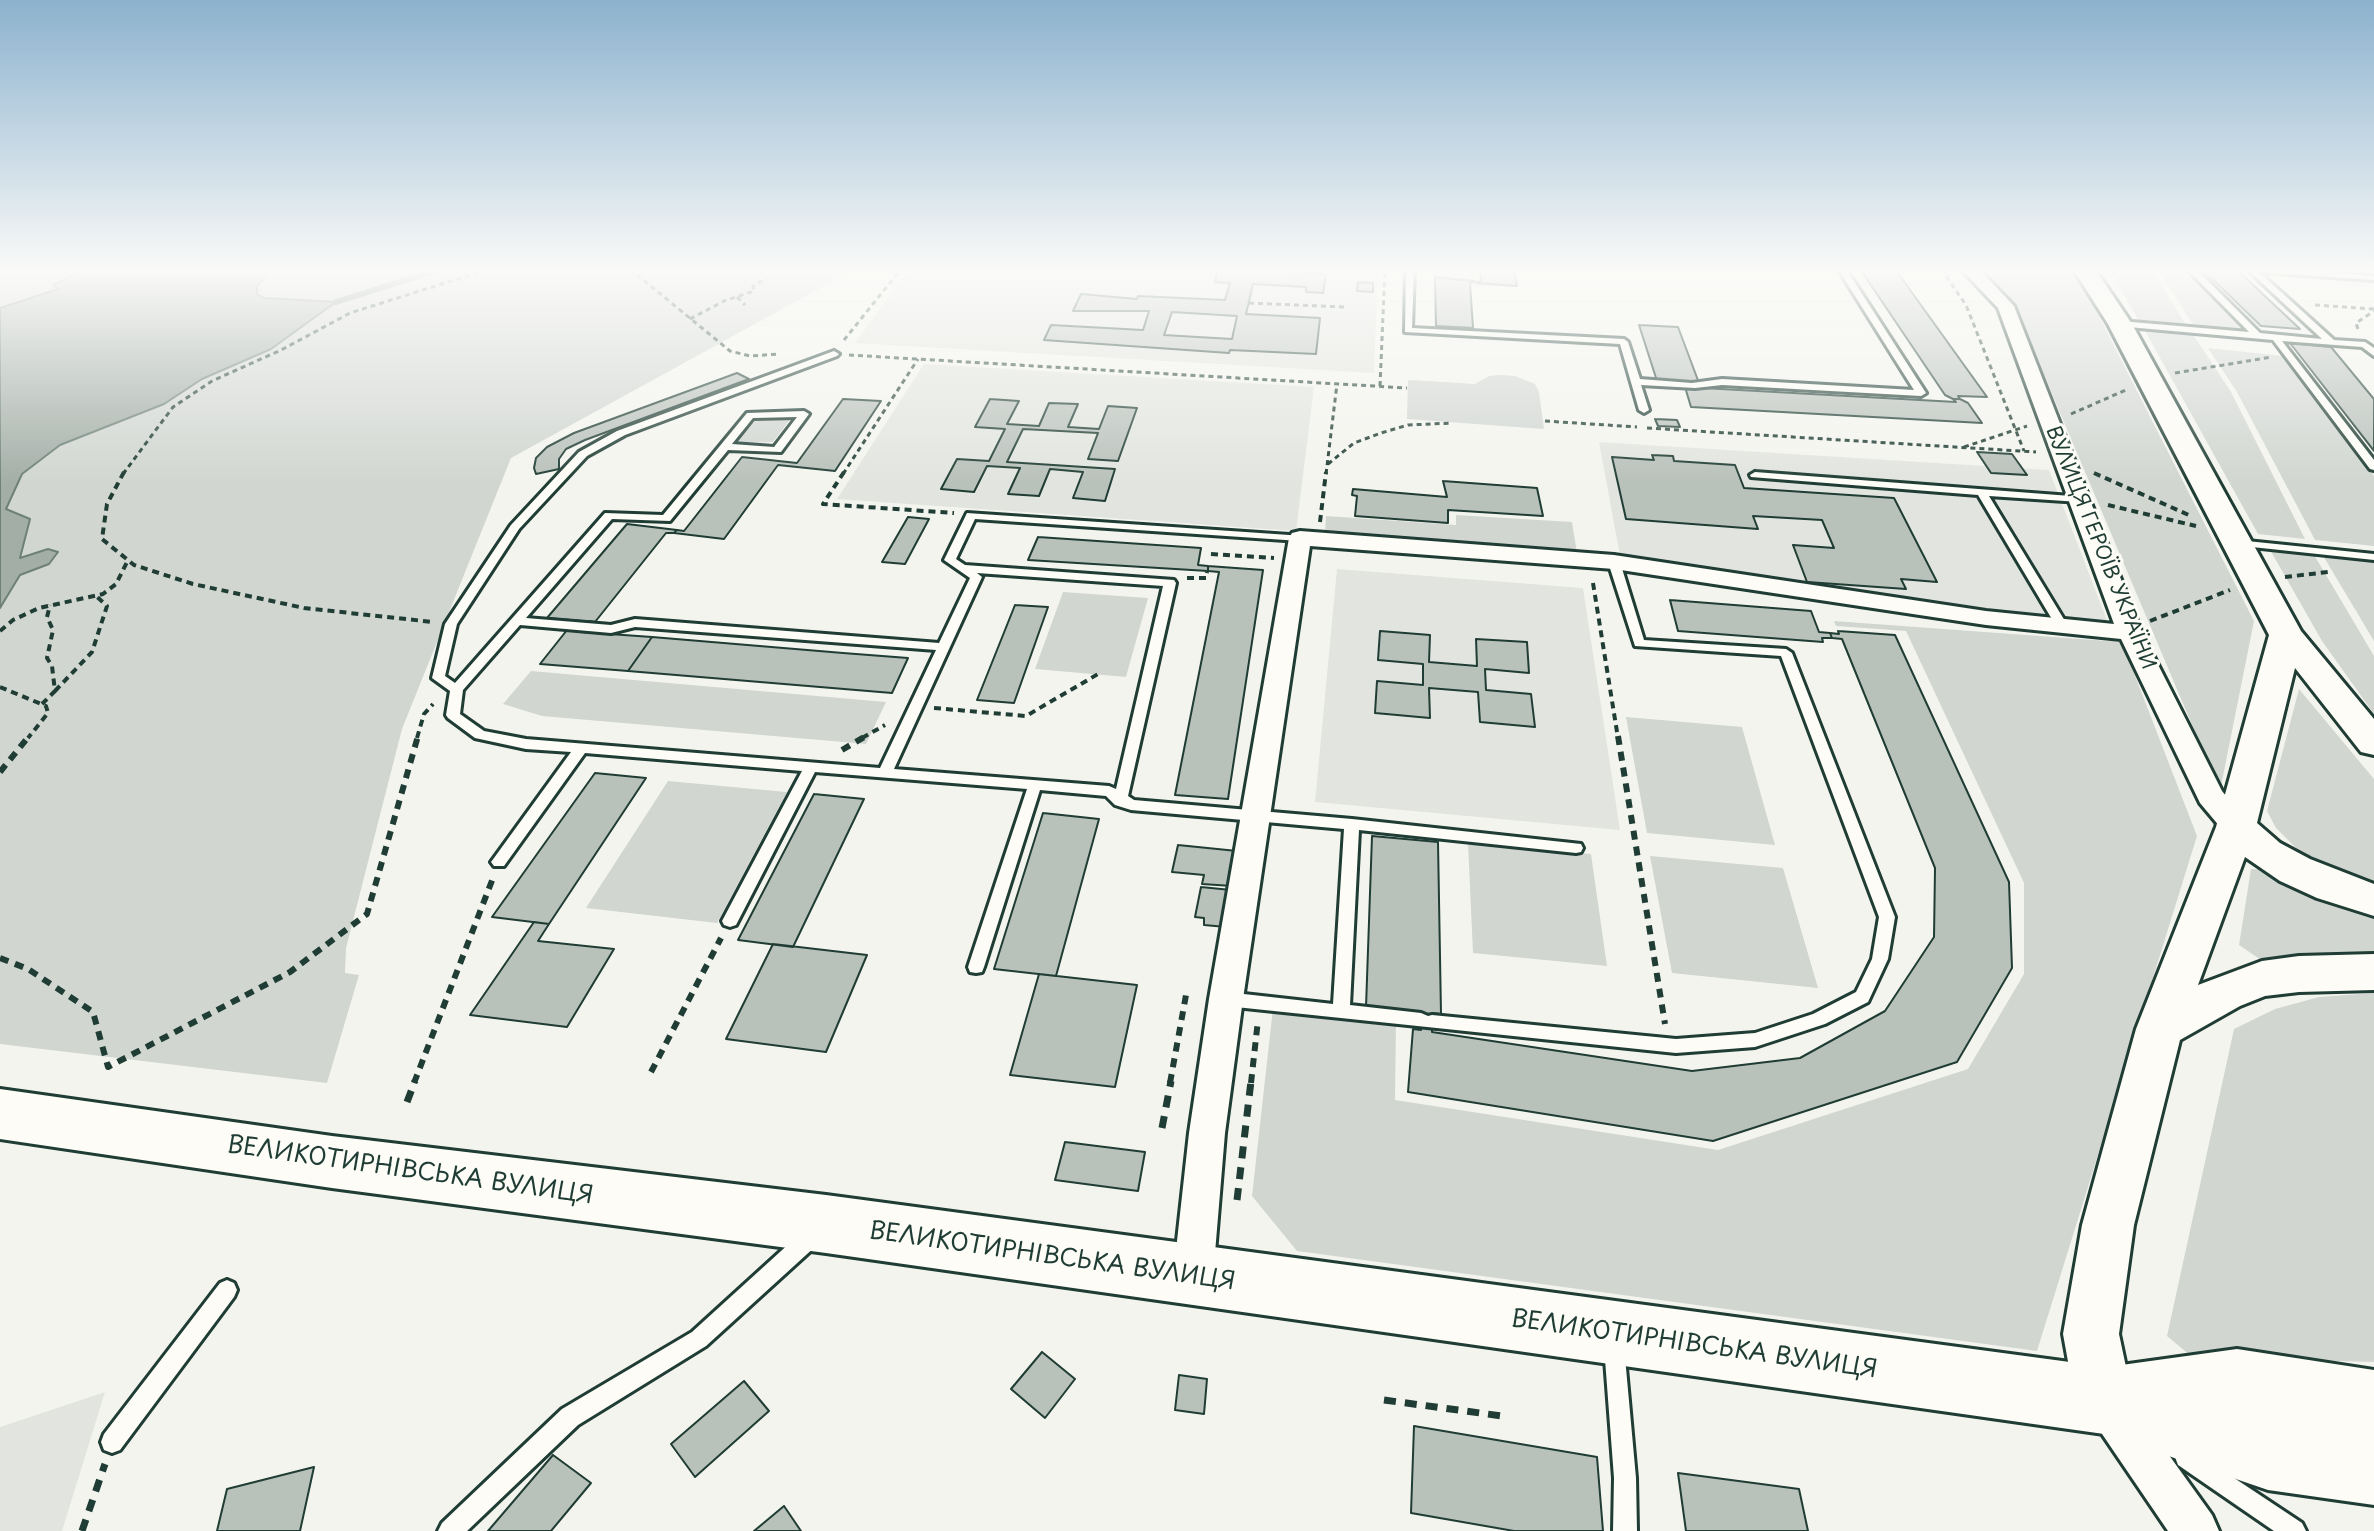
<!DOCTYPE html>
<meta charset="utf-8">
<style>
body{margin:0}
canvas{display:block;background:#f4f4ef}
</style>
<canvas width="2374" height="1531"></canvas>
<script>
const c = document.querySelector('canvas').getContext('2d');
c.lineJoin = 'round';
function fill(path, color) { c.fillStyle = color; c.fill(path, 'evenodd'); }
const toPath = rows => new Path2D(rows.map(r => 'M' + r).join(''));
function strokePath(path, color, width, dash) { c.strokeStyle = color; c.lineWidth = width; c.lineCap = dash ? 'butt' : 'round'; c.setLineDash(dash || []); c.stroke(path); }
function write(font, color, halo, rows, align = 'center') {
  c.font = font + ' "Playpen Sans",sans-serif'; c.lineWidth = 6; c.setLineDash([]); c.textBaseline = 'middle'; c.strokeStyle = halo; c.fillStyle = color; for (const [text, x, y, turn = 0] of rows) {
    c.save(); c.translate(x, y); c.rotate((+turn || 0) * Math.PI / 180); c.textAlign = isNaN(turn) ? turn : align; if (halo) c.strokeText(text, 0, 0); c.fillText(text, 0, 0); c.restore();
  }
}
const built = toPath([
 [909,269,1378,269,1374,373,855,343],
 [924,364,1314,387,1296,531,837,499],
 [1599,442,2049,470,2108,623,1981,610,1620,556],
 [1337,569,1583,588,1620,830,1315,802],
 [105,1392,62,1531,0,1531,0,1427]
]);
const green = toPath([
 [0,269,87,269,67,277,60,289,0,308],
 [272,269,855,269,511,458,402,729,346,948,345,973,359,975,327,1083,0,1044,0,608,20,575,49,564,48,549,20,558,5,510,22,474,60,445,164,404,202,379,271,349,334,302,264,298,257,294,257,286],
 [1985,269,2075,269,2254,621,2220,791,2017,311],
 [2110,269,2151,269,2188,328,2140,323],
 [2158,269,2188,269,2250,332,2195,328],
 [2144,329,2192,333,2231,392,2305,539,2258,534],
 [2208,348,2283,356,2374,476,2374,546,2315,540,2237,392],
 [1501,375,1515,376,1535,384,1539,392,1544,429,1407,419,1408,380,1475,384,1489,376],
 [758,418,787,418,789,421,773,442,739,443,738,440],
 [1456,515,1572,522,1577,553,1325,535,1326,516,1456,525],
 [2269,548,2313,553,2374,656,2374,714,2322,641],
 [2322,554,2374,560,2374,641],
 [1063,592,1148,598,1126,677,1035,669],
 [1834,621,2122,642,2197,836,2037,1351,1297,1251,1252,1196,1273,1008,1396,1021,1395,1100,1718,1150,1968,1069,2024,974,2024,883,1906,631,1836,626],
 [531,671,886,702,866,744,542,716,503,704],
 [2299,689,2374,779,2374,885,2319,865,2297,849,2276,828,2267,811],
 [1626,717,1742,727,1775,845,1647,833],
 [668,781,787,792,717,923,586,908],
 [1468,843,1591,854,1607,966,1473,953],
 [1650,856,1783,868,1818,988,1672,973],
 [2251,869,2278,870,2374,914,2374,961,2270,966,2239,945],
 [2374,993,2374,1362,2192,1357,2167,1336,2234,1029,2275,1009,2319,997]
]);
const water = toPath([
 [87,269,272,269,257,286,257,294,264,298,336,302,271,349,202,379,164,404,60,445,22,474,6,509,30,519,20,558,48,549,58,552,49,564,20,575,0,608,0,308,58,289,53,285,87,269]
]);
const stream = toPath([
 [336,302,441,269]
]);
const building = toPath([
 [1218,269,1326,274,1323,293,1306,292,1306,287,1253,284,1246,314,1320,318,1316,354,1230,350,1229,353,1044,340,1051,325,1143,330,1149,311,1073,311,1081,294,1137,299,1138,296,1225,300,1230,283,1215,282,1218,269],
 [1172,312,1237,316,1232,339,1164,335,1172,312],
 [1480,269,1514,269,1517,286,1476,283,1481,281,1480,269],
 [1860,269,1895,269,1987,397,1958,396,1960,399,1953,399,1945,395,1860,269],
 [2202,269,2236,269,2300,329,2261,326,2202,269],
 [1435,277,1475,281,1470,283,1473,328,1436,326,1435,277],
 [1358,282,1373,283,1373,292,1357,291,1358,282],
 [1639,325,1678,327,1699,383,1694,383,1695,385,1657,381,1639,325],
 [2290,343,2331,347,2374,399,2374,451,2290,343],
 [737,373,749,379,585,440,566,449,559,459,559,469,536,474,534,468,536,458,547,447,574,433,737,373],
 [1685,387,1956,402,1953,399,1960,399,1968,403,1982,423,1691,407,1685,387],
 [843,399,881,401,835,471,778,465,724,539,674,533,677,530,684,531,742,457,797,463,843,399],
 [990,399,1019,401,1007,424,1039,426,1049,403,1078,404,1068,427,1099,429,1108,406,1137,408,1118,461,1088,459,1098,433,1023,429,1007,462,1115,469,1105,501,1073,498,1083,472,1050,469,1039,496,1008,494,1020,468,987,466,974,492,941,489,957,459,989,461,1005,429,975,427,990,399],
 [1655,419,1677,420,1680,427,1658,426,1655,419],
 [1977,452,2012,454,2027,475,1991,473,1977,452],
 [1652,455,1673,456,1674,461,1735,465,1744,488,1894,498,1937,582,1901,579,1906,589,1807,582,1793,545,1834,548,1822,520,1753,516,1758,529,1626,519,1612,457,1654,460,1652,455],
 [1443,481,1537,488,1543,516,1448,510,1448,523,1355,516,1357,496,1352,495,1353,489,1447,497,1443,481],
 [908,517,929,519,905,564,882,562,908,517],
 [627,524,677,530,674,533,666,533,595,622,589,621,581,632,652,637,628,671,540,664,567,630,574,631,582,621,547,618,627,524],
 [1038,537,1201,548,1198,565,1208,566,1208,571,1028,560,1038,537],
 [1208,566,1263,570,1228,799,1175,795,1219,572,1208,571,1208,566],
 [1670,600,1811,611,1819,632,1830,633,1832,638,1822,638,1823,642,1678,631,1670,600],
 [1015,605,1048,607,1014,703,977,700,1015,605],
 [1380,631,1430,635,1429,662,1477,666,1476,639,1527,642,1529,673,1485,669,1486,690,1531,694,1535,727,1480,722,1478,692,1429,688,1430,718,1375,713,1377,681,1423,685,1423,664,1378,660,1380,631],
 [1838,631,1895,635,2009,882,2012,968,1957,1062,1713,1141,1408,1092,1413,1029,1421,1030,1421,1020,1432,1022,1432,1032,1692,1071,1800,1058,1885,1011,1934,937,1935,868,1842,639,1832,638,1830,633,1839,634,1838,631],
 [652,637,843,653,908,658,892,693,628,671,652,637],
 [595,773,646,778,549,924,492,917,595,773],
 [814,794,864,799,793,947,738,940,814,794],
 [1043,813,1099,819,1056,976,994,969,1043,813],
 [1372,836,1438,842,1441,1014,1432,1013,1432,1022,1421,1020,1420,1012,1366,1007,1372,836],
 [1178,845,1237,851,1232,886,1202,884,1204,875,1172,872,1178,845],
 [1201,887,1231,890,1226,927,1204,925,1204,918,1195,917,1201,887],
 [534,922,549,924,538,941,614,949,567,1027,470,1015,534,922],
 [773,944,867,955,826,1052,726,1039,773,944],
 [1039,974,1137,985,1115,1087,1010,1075,1039,974],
 [1065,1142,1145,1152,1138,1191,1055,1180,1065,1142],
 [1042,1352,1075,1379,1045,1418,1011,1389,1042,1352],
 [1179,1375,1207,1379,1204,1414,1175,1410,1179,1375],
 [744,1381,769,1411,695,1477,671,1444,744,1381],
 [1414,1426,1597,1457,1603,1531,1514,1531,1411,1513,1414,1426],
 [553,1455,591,1483,551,1531,488,1531,553,1455],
 [314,1467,300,1531,217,1531,227,1489,314,1467],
 [1678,1473,1799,1489,1808,1531,1686,1531,1678,1473],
 [784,1506,801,1531,754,1531,784,1506]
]);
const pathFar3 = toPath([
 [630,269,730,351,750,356,779,354],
 [1941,269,1966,305,2024,451],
 [737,297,745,305],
 [1249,303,1344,307],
 [2315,305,2374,309],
 [690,319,724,301,754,291,753,286,767,278],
 [2358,329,2356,323,2374,311],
 [844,340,901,269],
 [849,355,1407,388],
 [2175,373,2272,357],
 [1380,386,1385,269],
 [2071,414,2128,389],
 [1545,421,1637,427],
 [1647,428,2036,452],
 [1964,447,2027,426],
 [1328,464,1354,443,1381,433,1408,425,1452,423],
 [123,474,173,407,212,381,281,350,350,313,489,269],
 [843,474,918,359],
 [1326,474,1337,384]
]);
const pathFar2 = toPath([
 [124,472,107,504,102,539,134,565,193,584,304,608,433,622],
 [844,472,823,504,954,513],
 [2094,473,2191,516],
 [2108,505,2196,526],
 [1320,522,1326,472],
 [1211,554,1274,558],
 [2285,577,2328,572],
 [1187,578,1206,578,1207,572],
 [1593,583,1618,738],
 [2150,621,2230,590],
 [0,631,13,620,39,608,103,594,116,584,128,560],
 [0,687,46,706,48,713,28,738],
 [55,691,92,652,107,606,96,596],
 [42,704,55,691,52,666,47,658,53,630,47,617,50,605],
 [934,708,1026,716,1098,674],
 [417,738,424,714,433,704],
 [862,738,885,725]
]);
const pathFar1 = toPath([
 [1618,736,1665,1024],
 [842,750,866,736],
 [0,772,29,736],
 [0,958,28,969,93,1012,108,1067,290,972,367,914,418,736],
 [651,1072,721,938],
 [414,1083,493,878],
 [1170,1083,1186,995],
 [1251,1083,1258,1020]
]);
const path = toPath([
 [407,1102,415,1081],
 [1162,1128,1171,1081],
 [1237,1200,1251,1081],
 [1384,1400,1502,1416],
 [82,1531,105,1464]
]);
const service = toPath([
 [1406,269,1414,269,1412,328,1624,339,1628,342,1640,379,1692,383,1722,379,1914,390,1838,269,1846,269,1926,393,1921,396,1722,385,1695,388,1641,385,1649,410,1644,413,1639,410,1620,344,1405,332,1406,269],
 [2187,269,2196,269,2260,333,2322,339,2247,269,2290,269,2374,276,2374,280,2259,272,2334,340,2365,342,2374,348,2374,356,2362,347,2282,341,2374,460,2374,470,2370,469,2273,340,2117,326,2116,324,2120,321,2249,332,2187,269],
 [834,351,839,354,837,356,625,435,587,456,519,529,457,624,445,676,455,683,605,513,663,515,747,413,804,411,809,414,781,452,728,450,670,521,612,519,526,618,611,625,635,619,939,643,970,578,944,560,967,513,1304,536,1304,540,1300,541,975,519,956,559,965,565,1174,580,1176,583,1128,796,1134,800,1352,819,1581,844,1583,848,1581,852,1576,853,1359,830,1350,1005,1421,1013,1428,1016,1432,1015,1676,1039,1755,1033,1813,1014,1856,992,1872,959,1879,917,1781,656,1635,646,1608,562,1614,559,1620,562,1644,640,1786,649,1792,653,1895,917,1888,959,1868,1002,1825,1024,1755,1047,1676,1053,1226,1006,1220,1004,1218,999,1220,994,1226,992,1333,1004,1344,829,1131,810,1115,805,1106,796,1040,790,984,967,982,972,976,973,970,972,968,967,1027,789,815,772,736,925,730,927,724,925,722,921,802,771,585,753,504,866,494,866,491,862,494,858,571,752,526,749,475,738,448,718,446,715,450,691,432,678,445,624,511,525,579,452,617,431,834,351],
 [797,417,774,447,732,444,753,418,797,417],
 [977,573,1163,586,1116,789,1109,786,894,769,982,577,977,573],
 [520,625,611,633,635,627,936,650,880,768,526,739,484,731,460,714,463,690,520,625],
 [1755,472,2084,497,2085,499,2080,502,1989,496,2068,626,2062,630,2056,626,1978,495,1751,477,1750,475,1755,472],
 [2237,540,2374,554,2374,560,2233,545,2231,543,2237,540],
 [810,1229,817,1231,820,1238,817,1245,706,1346,578,1425,467,1531,438,1531,442,1523,562,1409,692,1332,803,1231,810,1229],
 [227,1280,234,1283,237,1290,234,1297,120,1450,112,1453,104,1450,101,1442,104,1434,220,1283,227,1280],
 [1614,1336,1621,1339,1624,1346,1636,1478,1637,1531,1613,1531,1614,1478,1604,1346,1607,1339,1614,1336],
 [2186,1446,2302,1523,2306,1531,2274,1531,2178,1465,2175,1457,2178,1449,2186,1446]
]);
const minor = toPath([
 [1961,269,1979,269,2014,306,2142,633,2222,791,2251,827,2246,834,2236,837,2226,834,2200,803,2121,639,1986,625,1614,569,1310,546,1243,999,1225,1133,1213,1277,1207,1291,1193,1296,1179,1291,1173,1277,1189,1133,1209,999,1289,538,1292,533,1300,531,1614,555,1986,611,2114,624,1998,308,1961,269],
 [2113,1391,2128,1398,2212,1515,2219,1531,2168,1531,2098,1428,2091,1413,2098,1398,2113,1391]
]);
const secondary = toPath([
 [2073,269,2095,269,2132,324,2301,631,2374,719,2374,755,2361,752,2295,668,2257,823,2280,843,2310,859,2374,884,2374,916,2317,898,2280,881,2245,857,2198,985,2262,961,2299,956,2374,954,2374,990,2299,992,2265,996,2240,1006,2180,1040,2134,1225,2119,1334,2133,1400,2125,1421,2104,1429,2083,1421,2075,1400,2063,1334,2082,1225,2136,1029,2216,827,2269,635,2108,324,2073,269]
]);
const primary = toPath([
 [0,1089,332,1136,826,1195,2107,1367,2237,1349,2374,1370,2374,1505,2268,1490,2104,1434,826,1253,332,1188,0,1139,0,1089]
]);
const streetNames = [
 ["ВУЛИЦЯ ГЕРОЇВ УКРАЇНИ",2100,548,68]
];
const nearStreetnames = [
 ["ВЕЛИКОТИРНІВСЬКА ВУЛИЦЯ",410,1171,8],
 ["ВЕЛИКОТИРНІВСЬКА ВУЛИЦЯ",1052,1257,8],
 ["ВЕЛИКОТИРНІВСЬКА ВУЛИЦЯ",1694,1345,8]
];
fill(built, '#e2e5df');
fill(green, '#d1d6d1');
fill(water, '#a3aea7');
strokePath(water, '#6e8179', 2);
strokePath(stream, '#6e8179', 6);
fill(building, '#b9c1bb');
strokePath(building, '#1f3d34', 2);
strokePath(service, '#1f3d34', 6);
strokePath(minor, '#1f3d34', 6);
strokePath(secondary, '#1f3d34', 6);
strokePath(primary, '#1f3d34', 6);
strokePath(pathFar3, '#1f3d34', 3, [5, 4]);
strokePath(pathFar2, '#1f3d34', 4, [7, 5]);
strokePath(pathFar1, '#1f3d34', 6, [9, 7]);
strokePath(path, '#1f3d34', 7, [12, 9]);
fill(service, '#fdfcf7');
fill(minor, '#fdfcf7');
fill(secondary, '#fdfcf7');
fill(primary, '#fdfcf7');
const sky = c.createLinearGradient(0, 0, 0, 484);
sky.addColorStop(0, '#8cb2ce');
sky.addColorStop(0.56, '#fafaf8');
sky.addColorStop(1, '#fafaf800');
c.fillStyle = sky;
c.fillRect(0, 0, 2374, 484);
write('20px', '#1f3d34', '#fdfcf7', streetNames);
write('24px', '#1f3d34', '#fdfcf7', nearStreetnames);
</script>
